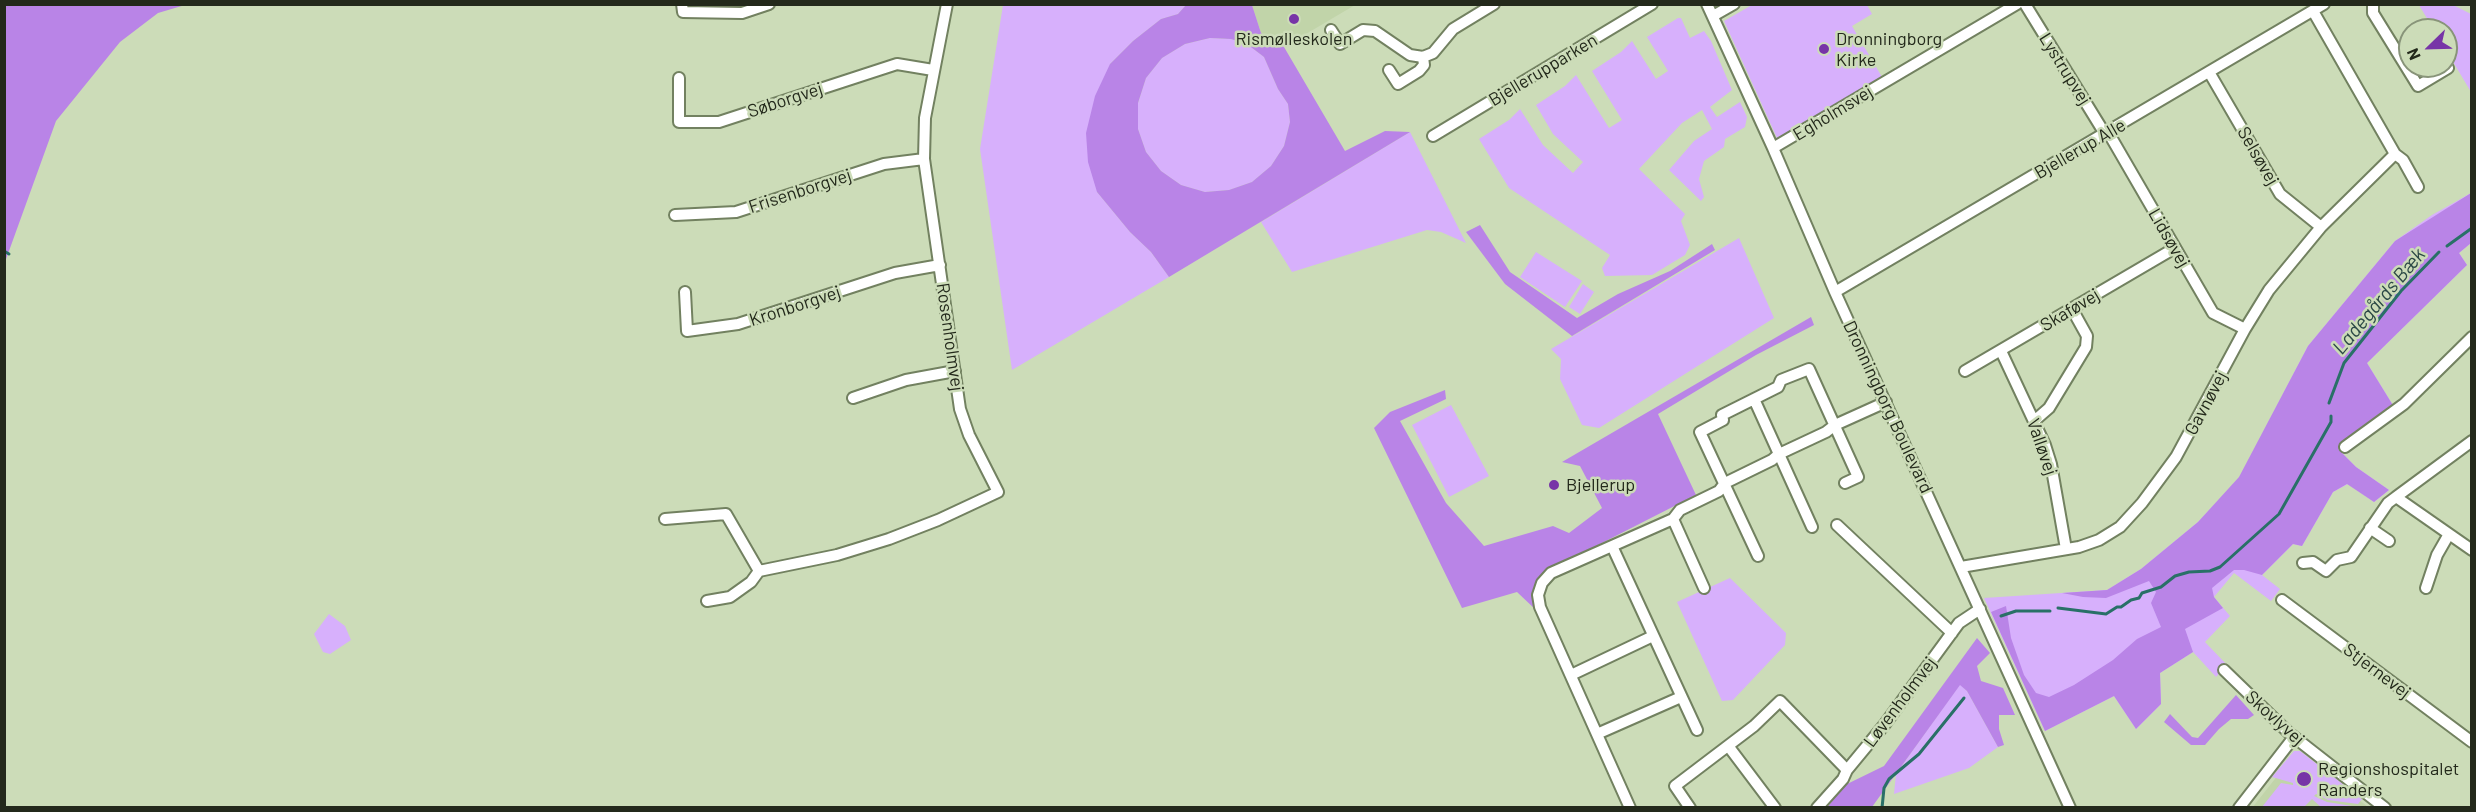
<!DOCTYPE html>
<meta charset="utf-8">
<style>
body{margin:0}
#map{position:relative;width:2476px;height:812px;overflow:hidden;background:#ccdcb8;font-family:Barlow,sans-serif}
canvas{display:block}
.frame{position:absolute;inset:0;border:6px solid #23291b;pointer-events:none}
.north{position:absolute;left:2398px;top:18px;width:60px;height:60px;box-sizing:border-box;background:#ccdcb8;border:2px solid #889479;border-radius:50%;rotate:247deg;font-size:16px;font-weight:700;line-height:24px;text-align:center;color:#23291b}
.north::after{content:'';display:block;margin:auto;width:21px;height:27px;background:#7734a7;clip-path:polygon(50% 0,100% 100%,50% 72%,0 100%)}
</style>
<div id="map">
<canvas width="2476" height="812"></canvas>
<div class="frame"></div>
<div class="north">N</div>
</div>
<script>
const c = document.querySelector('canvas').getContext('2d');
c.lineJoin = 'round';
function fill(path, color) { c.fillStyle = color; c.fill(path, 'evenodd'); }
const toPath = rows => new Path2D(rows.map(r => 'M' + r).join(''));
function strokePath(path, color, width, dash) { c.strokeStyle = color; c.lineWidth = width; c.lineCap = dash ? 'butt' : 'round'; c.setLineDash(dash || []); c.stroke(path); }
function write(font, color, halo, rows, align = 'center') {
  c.font = font + ' Barlow,sans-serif'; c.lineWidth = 5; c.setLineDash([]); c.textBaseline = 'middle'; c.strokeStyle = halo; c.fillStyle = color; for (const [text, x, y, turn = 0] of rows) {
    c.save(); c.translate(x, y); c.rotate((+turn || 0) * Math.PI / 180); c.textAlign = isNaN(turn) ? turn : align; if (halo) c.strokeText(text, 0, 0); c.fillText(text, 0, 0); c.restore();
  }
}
const built = toPath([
 [1252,5,1355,5,1284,47,1261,33],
 [2297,751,2368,807,2252,808]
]);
const green = toPath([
 [1003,5,1186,5,1178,14,1161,19,1133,41,1110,64,1097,192,1130,232,1151,252,1169,277,1012,370,980,149],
 [1752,5,1867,5,1872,14,1852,26,1882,77,1777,138,1724,21],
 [2419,5,2453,5,2471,14,2471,92,2446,50,2446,30,2434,30],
 [1678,18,1681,18,1690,38,1704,31,1711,41,1732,90,1710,107,1717,117,1740,102,1747,117,1745,127,1725,139,1724,147,1704,161,1699,179,1704,197,1701,201,1669,170,1694,141,1712,129,1702,110,1682,123,1639,169,1685,214,1681,221,1690,245,1685,255,1652,275,1605,276,1602,268,1610,255,1509,188,1479,139,1509,120,1520,109,1543,145,1573,173,1583,162,1553,134,1536,105,1565,86,1576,75,1609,128,1622,120,1592,71,1621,52,1632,41,1656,79,1668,71,1647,37],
 [1210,38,1231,39,1247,44,1264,57,1278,89,1288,104,1290,122,1284,146,1271,166,1252,182,1229,190,1205,192,1181,185,1161,171,1146,152,1138,129,1138,103,1146,78,1162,58,1185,44],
 [1410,132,1466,243,1441,232,1427,230,1292,272,1261,222],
 [2471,193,2471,243,2459,253,2467,265,2367,363,2394,407,2338,449,2356,467,2389,490,2374,502,2348,484,2333,492,2302,546,2293,544,2262,575,2280,589,2271,601,2234,573,2214,597,2230,616,2205,642,2227,665,2216,677,2193,652,2160,673,2161,704,2136,729,2114,696,2045,731,1984,598,2107,590,2141,569,2198,522,2239,478,2308,346,2395,241,2432,215],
 [1739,238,1774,318,1599,428,1582,425,1560,379,1561,359,1551,349],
 [1536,252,1582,281,1565,307,1520,277],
 [1583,284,1594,292,1580,314,1569,307],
 [1451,405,1489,476,1449,497,1412,425],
 [1730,578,1786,633,1785,645,1733,700,1722,701,1677,602],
 [329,614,345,626,351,640,330,654,323,652,314,634],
 [1960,684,1967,691,1998,747,1969,768,1894,794,1896,774],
 [2294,751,2300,751,2362,799,2358,804,2328,800,2316,794,2314,796,2327,802,2352,806,2321,807,2312,799,2304,807,2262,807,2281,783,2293,785,2293,783,2272,777]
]);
const forest = toPath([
 [5,4,185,5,158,13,120,42,56,121,5,262],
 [1186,5,1252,5,1261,33,1284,47,1345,151,1385,131,1410,132,1169,277,1151,252,1130,232,1097,192,1088,162,1086,133,1095,96,1110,64,1133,41,1161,19,1178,14],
 [1210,38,1231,39,1247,44,1264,57,1278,89,1288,104,1290,122,1284,146,1271,166,1252,182,1229,190,1205,192,1181,185,1161,171,1146,152,1138,129,1138,103,1146,78,1162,58,1185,44],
 [2471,193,2471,243,2459,253,2467,265,2367,363,2394,407,2338,449,2356,467,2389,490,2374,502,2347,484,2333,492,2302,546,2293,544,2262,575,2244,570,2234,570,2212,588,2214,597,2223,608,2185,629,2193,652,2160,673,2161,704,2136,729,2114,696,2045,731,1991,612,2006,606,2011,638,2024,675,2036,693,2049,697,2074,685,2113,660,2137,639,2161,627,2151,603,2156,592,2149,581,2106,598,2083,597,2062,593,2107,590,2141,569,2198,522,2239,477,2308,346,2395,241],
 [1480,225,1510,272,1577,318,1618,294,1670,271,1712,244,1715,250,1572,336,1505,284,1466,232],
 [1811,317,1814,325,1756,355,1658,414,1696,495,1547,571,1536,610,1517,592,1462,608,1374,428,1390,412,1445,390,1446,399,1400,421,1446,503,1484,546,1553,526,1569,533,1602,508,1580,466,1562,462],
 [1977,638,1990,653,1977,666,1981,681,2003,688,2015,715,1999,715,1999,729,2004,745,1998,747,1967,691,1960,685,1872,807,1827,808,1843,786,1884,766],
 [2236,695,2254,715,2248,719,2231,719,2219,729,2205,745,2191,745,2164,722,2170,714,2192,737,2198,738]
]);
const stream = toPath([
 [2447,246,2472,228],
 [4,251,9,254],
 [2329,403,2344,363,2401,291,2439,252],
 [2058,608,2106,614,2117,607,2121,607,2131,600,2139,598,2142,593,2161,587,2175,576,2189,572,2210,571,2220,567,2279,514,2331,422,2331,416],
 [2001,616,2016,611,2050,611],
 [1882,808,1884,788,1889,779,1919,754,1964,698]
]);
const minor = toPath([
 [682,4,683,12,742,13,769,4],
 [1707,4,1773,148,1835,292,2070,808],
 [2025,4,2105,134],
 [2373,4,2373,13,2418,86,2448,68],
 [1713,16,1734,4],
 [1331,30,1340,44,1363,30,1375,31,1410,55,1423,57,1433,53,1453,29,1494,4],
 [1389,70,1398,84,1419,71,1424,65,1423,57],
 [2209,72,2280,194,2321,227],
 [679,78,679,122,719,122,897,64,933,70],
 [2108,132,2213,313,2245,329],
 [1433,136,1652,4],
 [1773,148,2017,4],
 [2395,154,2403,160,2418,187],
 [675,215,736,212,884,164,924,159],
 [685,292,687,331,738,324,895,273,940,265],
 [1835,292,2324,4],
 [2001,351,2045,445,2051,464,2066,549],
 [1965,371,2175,248],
 [853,398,906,380,955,371],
 [1754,399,1812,527],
 [2034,421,2049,408,2086,347,2087,336,2072,309],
 [2345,447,2404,404,2472,337],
 [2396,497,2472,441],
 [665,519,726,514,759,571],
 [1673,519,1704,588],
 [1837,525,1952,633],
 [2370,528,2389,541],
 [1612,546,1697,730],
 [1758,556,1700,432,1723,420,1722,415,1778,387,1781,380,1809,369,1858,477,1845,483],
 [2303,563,2313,562,2326,571,2337,560,2351,557,2388,503,2396,497,2472,550],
 [1961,567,2079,547,2099,540,2120,527,2142,503,2176,457,2245,329,2269,290,2321,227,2395,154,2313,11],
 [2426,588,2437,555,2449,534],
 [2282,600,2472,742],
 [707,601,730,597,751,582,759,571,837,555,889,539,938,520,998,492,969,435,960,409,924,159,925,118,947,4],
 [2224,670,2289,733,2385,808],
 [1571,675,1653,636],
 [1597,734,1681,697],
 [1729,747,1775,808],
 [1630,808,1540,607,1538,595,1542,583,1551,573,1673,519,1680,510,1719,491,1725,483,1772,460,1779,454,1826,432,1835,425,1886,402],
 [1690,808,1675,786,1754,726,1780,701,1847,770],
 [1817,808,1843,779,1847,770,1885,724,1959,623,1980,609],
 [2239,808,2294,737]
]);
const markers = [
 [1294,19,6,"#7734a7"],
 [1824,49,6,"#7734a7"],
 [1554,485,6,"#7734a7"],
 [2304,779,8,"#7734a7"]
];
const poiNames = [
 ["Rismølleskolen",1294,39,"center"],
 ["Dronningborg",1836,39],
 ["Kirke",1836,60],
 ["Bjellerup",1566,485],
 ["Regionshospitalet",2318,769],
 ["Randers",2318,790]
];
const streetNames = [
 ["Lystrupvej",2065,69,58],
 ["Bjellerupparken",1543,70,-31],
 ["Søborgvej",785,100,-18],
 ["Egholmsvej",1833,113,-31],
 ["Bjellerup Alle",2080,149,-30],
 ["Selsøvej",2258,156,60],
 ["Frisenborgvej",800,191,-18],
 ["Lidsøvej",2169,238,60],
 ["Kronborgvej",795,306,-18],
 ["Skaføvej",2070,310,-31],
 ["Rosenholmvej",950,337,82],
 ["Gavnøvej",2206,403,-62],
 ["Dronningborg Boulevard",1888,407,65],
 ["Valløvej",2042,447,71],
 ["Stjernevej",2377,671,37],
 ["Løvenholmvej",1900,702,-53],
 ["Skovlyvej",2275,718,42]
];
const waterNames = [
 ["Ladegårds Bæk",2379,301,-50]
];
fill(built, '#c1d4a9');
fill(green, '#d7b0fc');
fill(forest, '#b984e7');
strokePath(stream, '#297067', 3);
strokePath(minor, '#728160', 14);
strokePath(minor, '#fff', 10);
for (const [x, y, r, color] of markers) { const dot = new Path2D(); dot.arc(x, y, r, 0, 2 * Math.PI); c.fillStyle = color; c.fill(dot); strokePath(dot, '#ccdcb8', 2); }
write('18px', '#23291b', '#ccdcb8', poiNames, 'left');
write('18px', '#23291b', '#ccdcb8', streetNames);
write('italic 20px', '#2c4946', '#ccdcb8', waterNames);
</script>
